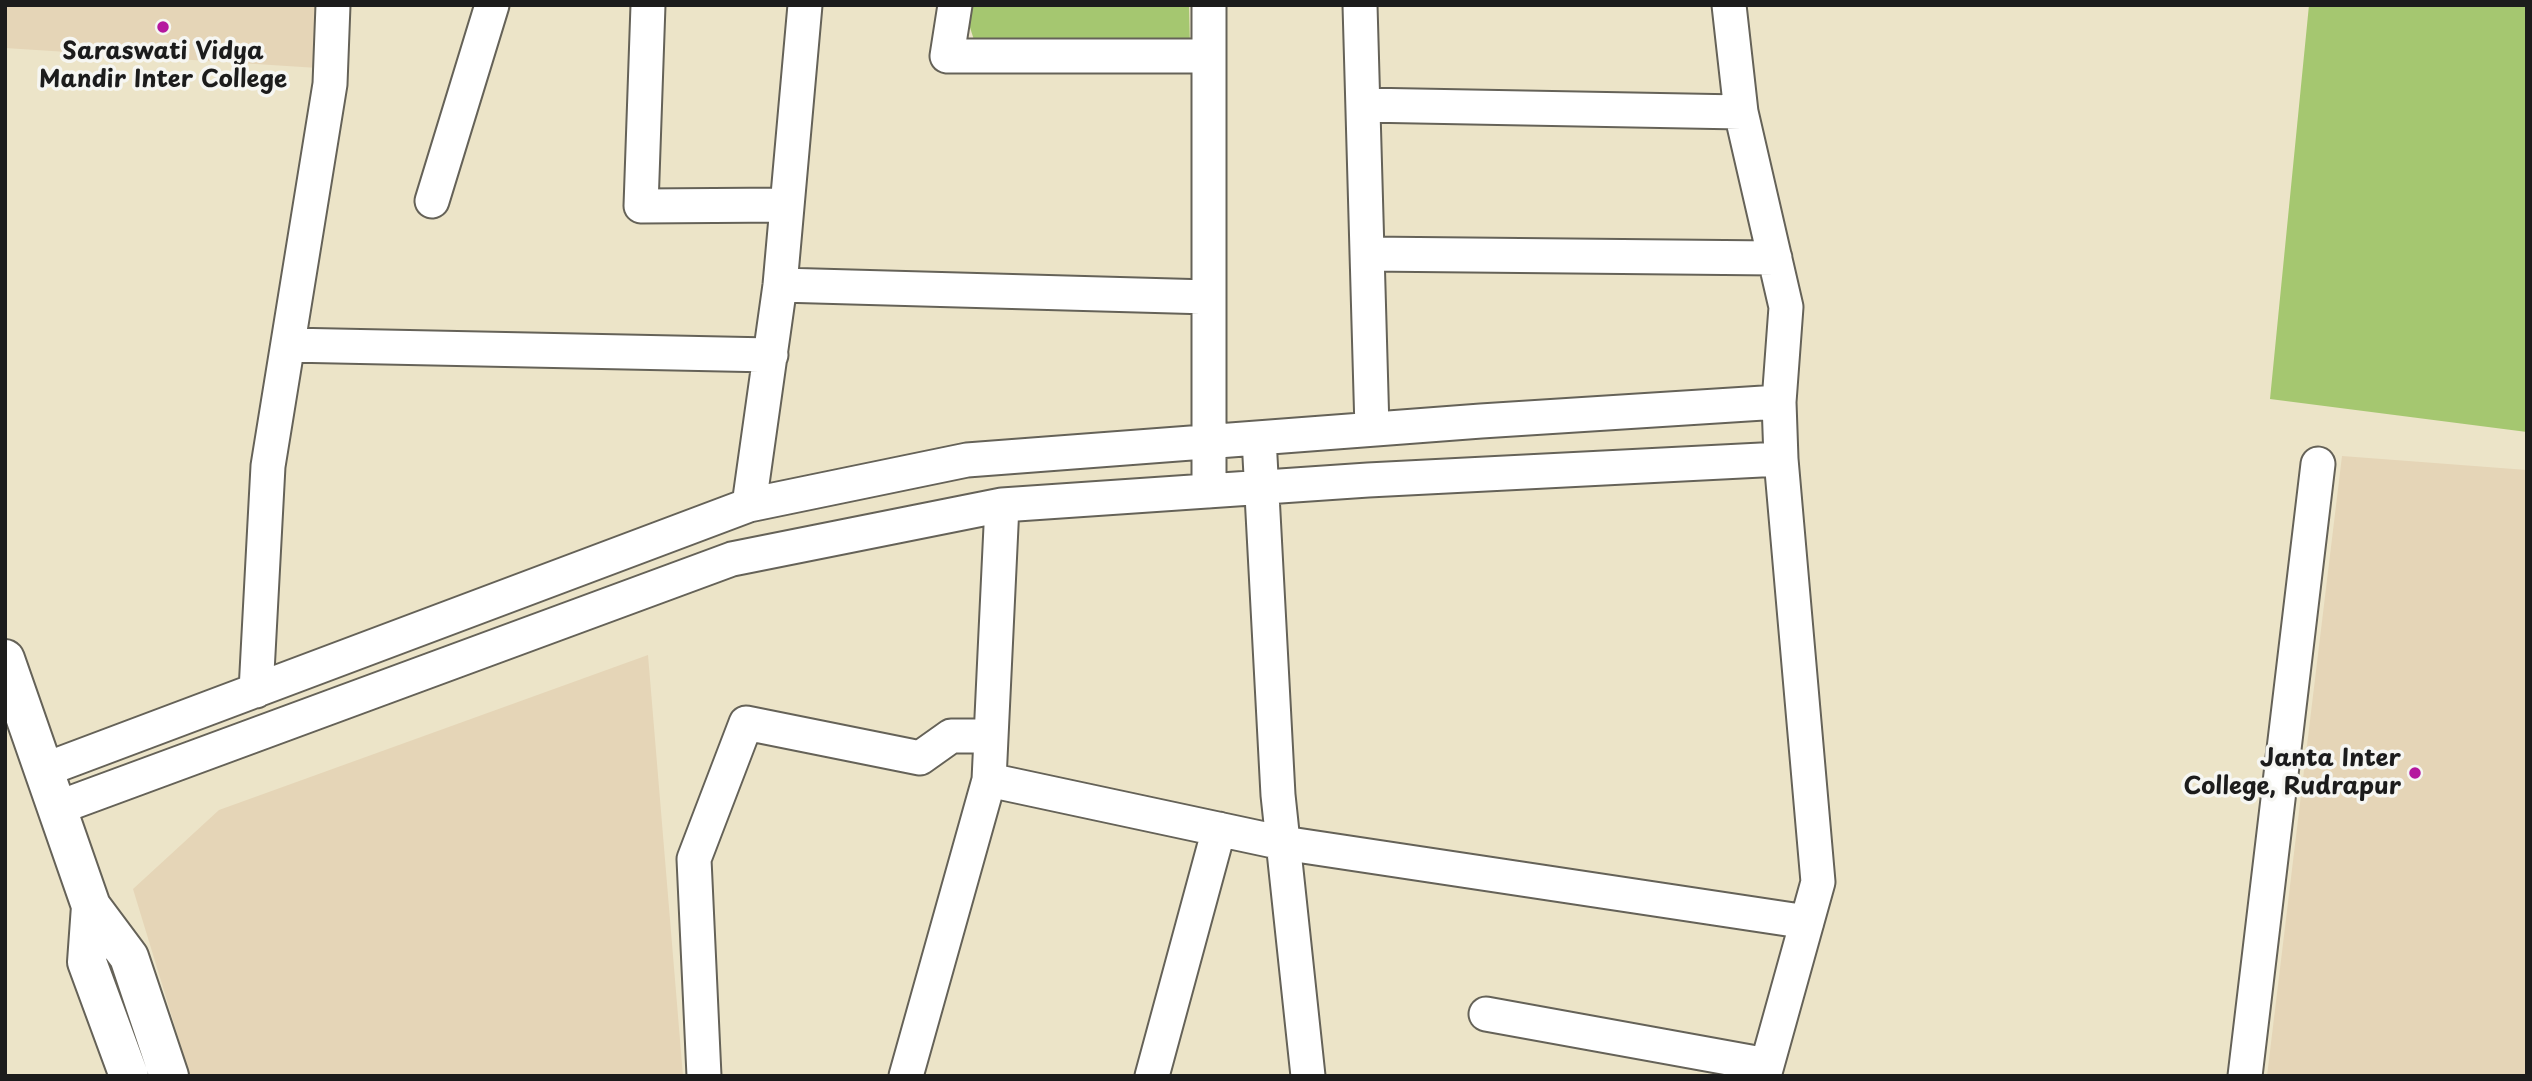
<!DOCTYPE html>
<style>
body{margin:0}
#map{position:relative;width:2532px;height:1081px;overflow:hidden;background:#ece4c8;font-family:"Playpen Sans",sans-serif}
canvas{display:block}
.frame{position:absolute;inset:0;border:7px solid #1c1c1c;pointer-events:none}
</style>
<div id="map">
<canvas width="2532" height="1081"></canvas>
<div class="frame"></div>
</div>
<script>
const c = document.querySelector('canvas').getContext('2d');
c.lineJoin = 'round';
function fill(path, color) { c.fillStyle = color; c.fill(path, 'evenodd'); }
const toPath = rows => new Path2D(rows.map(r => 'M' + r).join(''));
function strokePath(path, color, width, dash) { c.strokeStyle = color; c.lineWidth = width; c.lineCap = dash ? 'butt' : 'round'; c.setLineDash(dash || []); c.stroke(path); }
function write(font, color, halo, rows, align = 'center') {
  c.font = font + ' "Playpen Sans",sans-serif'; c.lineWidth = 7; c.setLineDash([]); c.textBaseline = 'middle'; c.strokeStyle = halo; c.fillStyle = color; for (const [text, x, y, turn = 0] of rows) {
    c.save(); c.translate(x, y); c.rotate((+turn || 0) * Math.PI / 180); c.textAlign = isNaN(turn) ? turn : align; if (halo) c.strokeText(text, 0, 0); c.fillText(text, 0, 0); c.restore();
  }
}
const built = toPath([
 [5,5,321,5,318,68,5,48],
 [2342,456,2527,470,2527,1076,2267,1076],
 [648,655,683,1076,190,1076,133,889,219,810]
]);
const green = toPath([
 [969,5,1189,5,1190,49,974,40,967,18],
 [2309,5,2527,5,2527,432,2270,399]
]);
const minor = toPath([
 [648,5,641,206,787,205],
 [955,5,947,56,1209,56],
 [1360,5,1372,429],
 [1729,5,1741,112,1786,307,1779,402,1781,459,1818,882,1764,1076],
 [1363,105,1741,112],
 [432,201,492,5],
 [1367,254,1775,258],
 [780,285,1209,297],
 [288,345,771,355],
 [1259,438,1278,795,1308,1076],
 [1209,491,1209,5],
 [749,505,780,285,805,5],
 [256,691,268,466,330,84,333,5],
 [44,770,749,505,967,460,1481,421,1779,402],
 [989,780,1283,843,1807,922],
 [57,808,732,559,1002,505,1368,480,1781,459],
 [1486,1014,1767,1065],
 [704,1076,694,859,746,723,920,758,951,736,991,736],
 [906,1076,989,780,1002,505],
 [1152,1076,1219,829],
 [2245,1076,2318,464]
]);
const tertiary = toPath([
 [5,659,91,906,129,957,169,1076],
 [91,906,87,962,129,1076]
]);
const markers = [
 [163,27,7,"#b5179e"],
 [2415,773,7,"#b5179e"]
];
const poiNames = [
 ["Saraswati Vidya",163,52],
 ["Mandir Inter College",163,80],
 ["Janta Inter",2401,759,"right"],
 ["College, Rudrapur",2401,787,"right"]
];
fill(built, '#e5d5b7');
fill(green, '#a5c770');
strokePath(minor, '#656258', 37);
strokePath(tertiary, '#656258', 42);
strokePath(minor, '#fff', 33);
strokePath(tertiary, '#fff', 38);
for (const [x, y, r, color] of markers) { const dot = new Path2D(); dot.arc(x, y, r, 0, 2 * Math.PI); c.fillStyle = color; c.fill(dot); strokePath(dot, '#f6f6f2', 2.5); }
write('bold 24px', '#1c1c1c', '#f6f6f2', poiNames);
</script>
